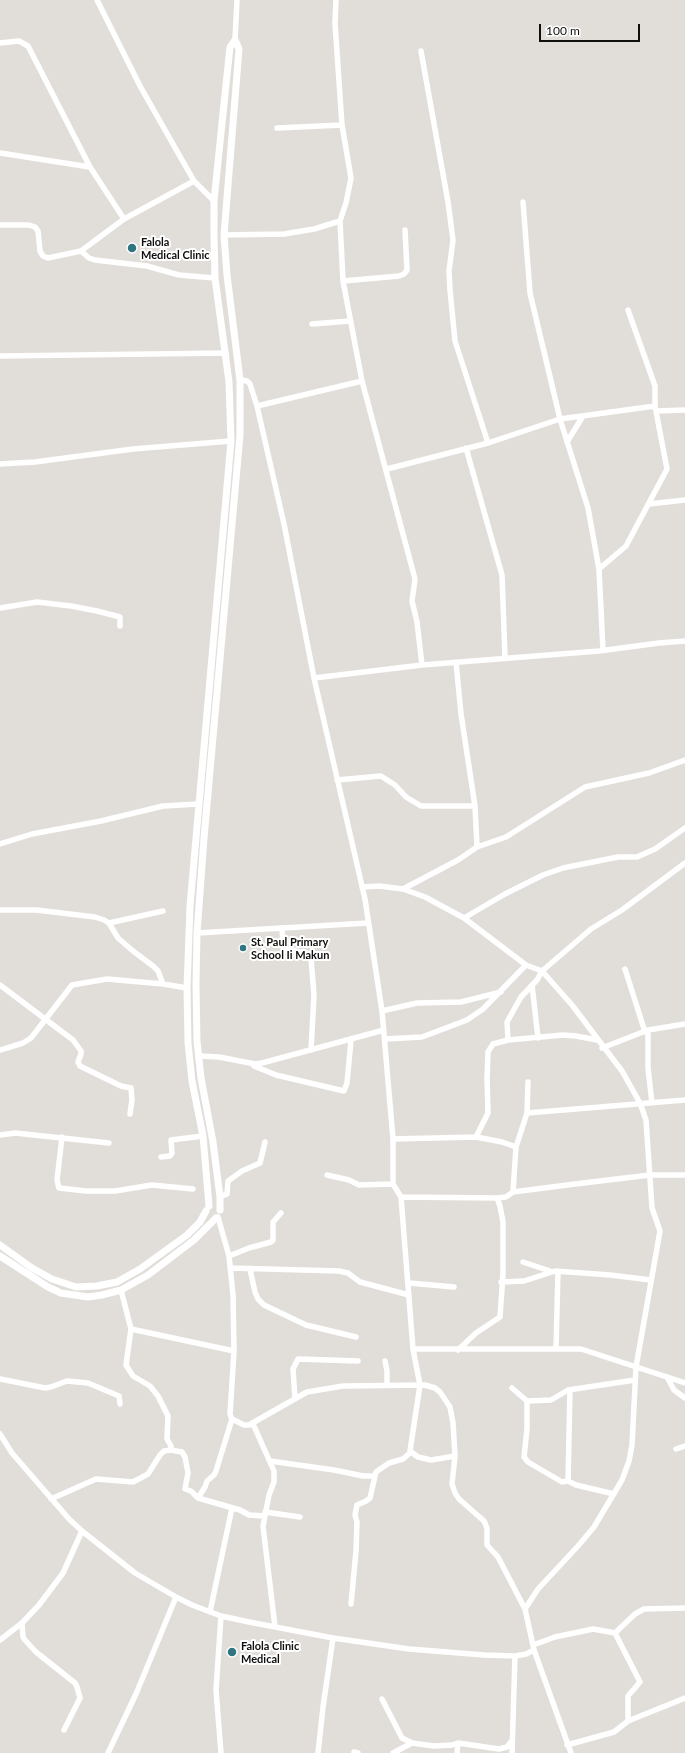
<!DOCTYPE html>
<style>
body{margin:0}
#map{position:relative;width:685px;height:1753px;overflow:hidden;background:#e1deda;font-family:Lato,sans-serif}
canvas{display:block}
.scale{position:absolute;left:539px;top:24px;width:101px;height:18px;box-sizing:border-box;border:2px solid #0f0f0d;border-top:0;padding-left:5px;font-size:12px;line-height:14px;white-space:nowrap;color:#0f0f0d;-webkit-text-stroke:3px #fff;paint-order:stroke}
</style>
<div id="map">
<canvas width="685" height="1753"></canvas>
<div class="scale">100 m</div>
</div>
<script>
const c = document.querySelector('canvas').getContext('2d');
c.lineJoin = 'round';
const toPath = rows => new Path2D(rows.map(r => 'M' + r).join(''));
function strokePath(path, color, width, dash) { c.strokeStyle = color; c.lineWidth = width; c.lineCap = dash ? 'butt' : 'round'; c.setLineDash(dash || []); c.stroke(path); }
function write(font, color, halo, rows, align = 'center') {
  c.font = font + ' Lato,sans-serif'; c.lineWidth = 4; c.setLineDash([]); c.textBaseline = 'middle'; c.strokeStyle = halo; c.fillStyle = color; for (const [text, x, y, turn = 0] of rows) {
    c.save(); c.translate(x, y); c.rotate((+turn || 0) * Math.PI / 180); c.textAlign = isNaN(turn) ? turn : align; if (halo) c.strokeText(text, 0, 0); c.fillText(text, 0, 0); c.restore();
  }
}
const minor = toPath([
 [97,0,140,86,194,181,214,201],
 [336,0,335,23,342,125,351,178,346,203,340,221,343,281,362,381,415,579,412,601,417,622,422,665],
 [235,40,237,0],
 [0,43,19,41,28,46,90,167],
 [421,51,448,202,453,240,449,271,450,290,455,341,488,443],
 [277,128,342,125],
 [0,153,90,167,124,219],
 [523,202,530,293,560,419,588,508,599,569,603,650],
 [0,225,29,225,35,227,38,231,40,251,43,256,48,258,81,251,124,219,194,181],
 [224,235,284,234,314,229,340,221],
 [81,251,89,258,95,260,147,266,179,275,215,278],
 [343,281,399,276,404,274,407,270,405,230],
 [312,324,350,321],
 [0,356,226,353],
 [240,380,247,381,250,384,257,406,284,524,314,678,365,899,382,1011,393,1139,393,1184,401,1197,413,1349,420,1385,410,1451,418,1457,431,1460,455,1456],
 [257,406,362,381],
 [656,411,685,410],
 [567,442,583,416],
 [466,448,502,575,505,658],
 [0,464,35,462,133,449,231,441],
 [387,469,488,443,560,419,655,406],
 [649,504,685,500],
 [599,569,626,546,667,469,655,406,655,386,628,310],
 [0,608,37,602,71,606,97,611,120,617,120,626],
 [456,662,461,714,475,806,477,847],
 [314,678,422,665,599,651,659,643,685,641],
 [337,780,381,776,395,785,406,797,421,806,475,806],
 [0,844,32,834,101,821,163,806,198,804],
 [362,887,379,886,403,889,425,897,464,918,526,965,542,971,572,1005,622,1071,640,1103,646,1120,652,1208,660,1231,636,1367,632,1445,629,1461,622,1480,594,1527,578,1546,538,1589,525,1609],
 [403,889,458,860,477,847,506,837,585,787,649,773,685,760],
 [0,910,36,910,95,917,104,920,109,923,118,938,133,951,153,966,158,971,163,984],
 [464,918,505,894,543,875,563,868,618,857,637,857,655,849,685,828],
 [109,923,163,911],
 [282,928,283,945,285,949,306,953,311,958,314,995,311,1050],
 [197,933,368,923],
 [625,969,645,1032],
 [0,985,73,1040,81,1051,81,1054,78,1062,80,1066,121,1086,131,1088,132,1100,130,1114],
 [532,985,538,1038],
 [382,1011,417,1003,461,1002,501,992],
 [648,1030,648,1068,652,1103],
 [385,1039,422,1037,467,1020,483,1009,526,965],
 [508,1040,507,1022,521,997,537,980,542,971,591,929,622,910,685,863],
 [602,1048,648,1030,685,1024],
 [0,1050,23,1043,31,1038,72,985,107,979,163,984,187,988],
 [199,1056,219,1057,255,1064,262,1063,384,1030],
 [255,1064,254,1066,276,1075,344,1091,347,1083,351,1040],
 [527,1113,685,1100],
 [0,1135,15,1133,109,1143],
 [62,1137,57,1180,59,1188,86,1191,115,1191,152,1185,193,1189],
 [476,1137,488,1113,487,1079,488,1052,493,1044,508,1040,563,1035,576,1036,597,1040],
 [393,1139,476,1137,502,1142,516,1147],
 [161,1157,170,1156,172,1153,171,1140,203,1136],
 [327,1175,349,1180,359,1185,393,1184],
 [513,1192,516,1147,527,1113,528,1082],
 [220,1197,227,1194,228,1181,242,1171,260,1163,265,1142],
 [401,1197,497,1198,506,1197,513,1192,575,1184,650,1175,685,1175],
 [218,1217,229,1256,233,1295,234,1351,230,1414,232,1419,244,1425,249,1425,307,1392,343,1386,425,1385,435,1388,440,1392,450,1407,453,1423,455,1456,452,1484,455,1493,459,1499,484,1521,487,1528,487,1545,498,1557,525,1609,534,1650,571,1753],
 [229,1256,249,1248,271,1242,273,1240,273,1222,281,1213],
 [523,1262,550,1271],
 [231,1268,339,1271,348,1273,360,1282,409,1295],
 [250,1269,255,1292,258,1299,264,1305,306,1325,356,1337],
 [501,1282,524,1281,555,1271,610,1275,651,1280],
 [409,1283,454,1287],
 [121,1290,131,1329,126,1365,133,1376,150,1386,158,1396,168,1416,167,1439,171,1446,171,1450],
 [131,1329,234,1351],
 [413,1349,581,1349,685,1383],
 [556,1349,558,1271],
 [458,1350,476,1333,500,1317,503,1274,503,1222,500,1206,497,1198],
 [385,1361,387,1371,387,1385],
 [667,1377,674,1390,685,1398],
 [0,1379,45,1388,51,1387,67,1381,88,1383,119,1396,120,1404],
 [512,1388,527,1401,551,1400,568,1390,635,1380],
 [570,1390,568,1481,576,1485,614,1494],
 [295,1399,293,1369,298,1359,358,1361],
 [527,1401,527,1429,524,1457,528,1462,562,1482,568,1481],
 [253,1424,274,1471,274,1482,269,1495,263,1526,275,1627],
 [0,1434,12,1453,69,1519,82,1531,135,1573,176,1597,192,1605,221,1616,249,1622,333,1638,409,1649,484,1655,515,1656,526,1654,534,1650],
 [676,1449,685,1446],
 [270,1461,334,1470,363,1476,375,1476],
 [198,1498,205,1487,207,1481,214,1475,216,1471,232,1419],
 [51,1499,96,1479,133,1482,148,1474,160,1455,164,1451,171,1450,182,1452,185,1457,188,1473,185,1489,191,1491,198,1498,240,1510,249,1515,264,1516],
 [265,1512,300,1517],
 [351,1604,356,1551,357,1522,355,1515,357,1505,366,1501,370,1498,376,1472,389,1463,403,1459,411,1452],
 [210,1612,232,1508],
 [221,1616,216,1690,221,1753],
 [615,1633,635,1614,644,1609,685,1608],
 [0,1640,22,1623],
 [533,1645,555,1637,593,1629,615,1633,640,1682,628,1696,628,1721],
 [382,1699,402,1738,412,1743,434,1746,452,1745,458,1743,499,1749,507,1747,512,1740],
 [64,1730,80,1698,77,1687,75,1683,36,1652,25,1640,23,1637,22,1623,39,1605,63,1573,82,1531],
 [567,1745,614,1732,628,1721,685,1698],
 [354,1752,358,1753],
 [108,1753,136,1694,176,1597],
 [318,1753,323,1707,333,1638],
 [393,1753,412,1743],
 [457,1753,458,1743],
 [512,1753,515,1656]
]);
const tertiary = toPath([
 [209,1206,203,1136,192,1081,188,1043,187,988,190,906,231,441,229,382,215,278,214,237,214,201,225,94,230,47,235,40],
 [220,1210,220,1197,213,1142,201,1078,197,1041,196,984,197,933,204,838,240,435,240,380,227,275,224,235,239,49,235,40],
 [0,1245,32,1268,52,1279,76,1287,97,1286,117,1282,140,1269,187,1235,200,1222,206,1211],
 [0,1256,48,1287,61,1293,88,1297,102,1295,121,1290,148,1275,194,1240,216,1218]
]);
const markers = [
 [132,248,5,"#2f7582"],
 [243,948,4,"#2f7582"],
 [232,1652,5,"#2f7582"]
];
const poiNames = [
 ["Falola",141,242],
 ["Medical Clinic",141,255],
 ["St. Paul Primary",251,942],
 ["School Ii Makun",251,955],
 ["Falola Clinic",241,1646],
 ["Medical",241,1659]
];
strokePath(minor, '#fff', 5.5);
strokePath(tertiary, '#fff', 7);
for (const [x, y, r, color] of markers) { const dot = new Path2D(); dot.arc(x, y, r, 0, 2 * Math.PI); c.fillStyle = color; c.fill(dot); strokePath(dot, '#fff', 1.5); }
write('bold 11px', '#0f0f0d', '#fff', poiNames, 'left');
</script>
